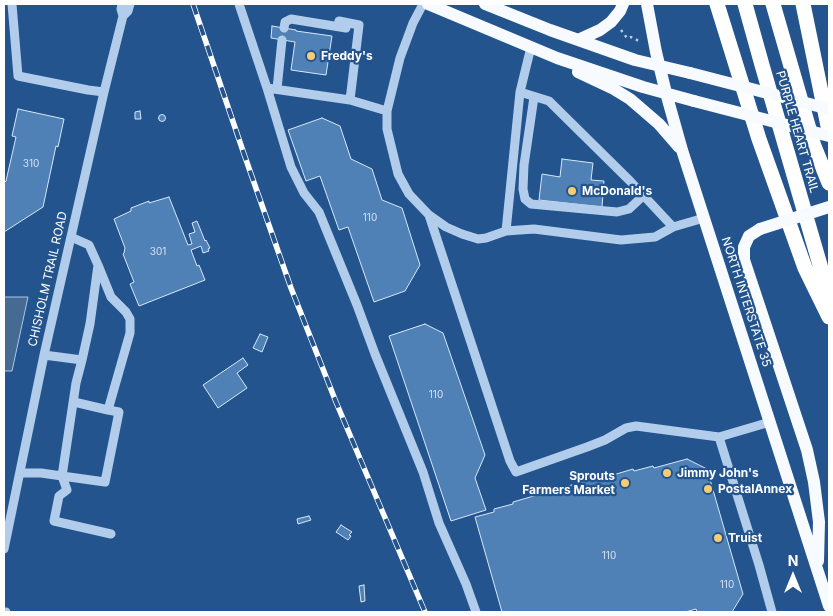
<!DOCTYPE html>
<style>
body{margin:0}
#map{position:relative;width:833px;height:616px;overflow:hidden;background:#23548d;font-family:Inter,sans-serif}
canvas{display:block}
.frame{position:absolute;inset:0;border:5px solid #fff;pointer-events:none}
.north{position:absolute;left:768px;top:551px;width:50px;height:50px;-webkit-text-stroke:4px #23548d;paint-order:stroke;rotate:0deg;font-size:14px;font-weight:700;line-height:20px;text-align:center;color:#fff}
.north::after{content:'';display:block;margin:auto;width:18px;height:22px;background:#fff;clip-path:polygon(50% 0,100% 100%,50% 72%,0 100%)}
</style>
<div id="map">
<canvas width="833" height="616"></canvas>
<div class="frame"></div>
<div class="north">N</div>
</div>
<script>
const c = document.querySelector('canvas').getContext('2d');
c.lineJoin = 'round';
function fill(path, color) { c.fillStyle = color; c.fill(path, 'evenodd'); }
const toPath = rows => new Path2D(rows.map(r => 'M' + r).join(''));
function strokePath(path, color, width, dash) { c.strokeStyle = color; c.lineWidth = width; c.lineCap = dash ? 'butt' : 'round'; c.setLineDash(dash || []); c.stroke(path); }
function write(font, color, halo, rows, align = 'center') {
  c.font = font + ' Inter,sans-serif'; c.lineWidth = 4.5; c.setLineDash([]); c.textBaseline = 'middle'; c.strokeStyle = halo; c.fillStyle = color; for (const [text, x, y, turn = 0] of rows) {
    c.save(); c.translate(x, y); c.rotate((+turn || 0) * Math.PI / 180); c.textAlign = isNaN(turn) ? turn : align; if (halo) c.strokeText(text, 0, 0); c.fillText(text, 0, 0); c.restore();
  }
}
const water = toPath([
 [4,297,28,297,12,371,4,371,4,297]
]);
const building = toPath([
 [272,26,296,30,296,31,332,36,326,75,291,70,295,42,271,38,272,26],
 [18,109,64,119,58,147,56,146,43,207,4,232,4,183,6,181,16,137,12,136,18,109],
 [140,111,141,119,135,119,135,112,140,111],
 '158.5 118a3.5 3.5 0 1 1 7 0a3.5 3.5 0 1 1-7 0Z',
 [322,118,340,126,351,159,372,169,382,200,402,208,420,265,405,291,374,302,348,227,339,230,320,176,306,181,288,130,322,118],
 [562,159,593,163,591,180,604,181,602,207,539,200,542,174,560,177,562,159],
 [169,197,188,245,192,244,189,234,195,232,192,223,197,221,205,241,206,240,210,248,208,249,209,251,203,253,201,246,191,250,197,266,199,265,205,280,139,306,130,284,134,282,123,254,124,253,125,248,114,219,131,211,131,208,149,201,149,203,169,197],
 [425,324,443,333,485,455,475,478,486,510,451,521,389,336,425,324],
 [260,334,268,337,262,352,253,348,260,334],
 [243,358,248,365,237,373,247,388,218,408,203,385,243,358],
 [687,459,707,469,743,594,732,612,697,612,696,609,685,612,502,612,475,517,494,512,494,509,513,504,513,502,613,473,613,475,633,469,634,471,653,466,654,468,687,459],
 [309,516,311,520,298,524,297,519,309,516],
 [341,525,352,532,349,535,351,536,348,540,336,532,341,525],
 [364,585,365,601,361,602,359,586,364,585]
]);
const path = toPath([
 [621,30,627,38,631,37,639,41]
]);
const minor = toPath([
 [12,4,18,76,88,90,104,92],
 [122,4,121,9,123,16],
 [239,4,267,88,350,100,387,111],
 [423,4,413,23,400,58,387,111,387,129,398,174,409,194,429,215,446,227,462,234,478,239,486,238,506,231,534,229,621,240,655,237,673,227,704,218],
 [339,21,359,25,350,100],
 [284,28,285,22,291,19,346,28],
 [267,88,291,167,304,193,319,212,357,305,375,354,423,472,439,523,466,584,476,612],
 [277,89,282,40],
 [520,92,549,101,630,181,673,227],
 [534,97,524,165,523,189,525,199,531,204,617,212,629,209,644,195],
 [429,215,510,461,516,472,587,447,605,440,626,428,636,426,719,437,770,422],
 [506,231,520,92,531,47],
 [44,355,82,360,90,324,98,265,89,245,71,237],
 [74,402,108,410,130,333,130,319,126,312,111,297,98,265],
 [108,410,119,412,105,482,62,476,67,490,59,496,54,521,111,534],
 [719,437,759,565,772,612],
 [20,473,41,473,62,476,76,383,82,360],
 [4,549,44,355,104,92,123,16,128,11,130,4],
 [4,612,6,612]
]);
const major = toPath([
 [428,4,557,58,643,87,694,101],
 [485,4,550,30,635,60,690,73],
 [647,4,656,52,666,93,682,150,829,606],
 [578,40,600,30,611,22,620,11,623,4],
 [578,72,612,88,630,99,659,124,679,147],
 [760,229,749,236,744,247,744,260,807,450,814,482,819,522,818,561]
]);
const highway = toPath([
 [717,4,759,139,805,268,829,317],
 [745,4,762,65,829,296],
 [773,4,814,146,829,183],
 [803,4,829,131]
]);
const rail = toPath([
 [193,4,244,154,291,288,336,402,425,612]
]);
const majorBridge = toPath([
 [690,73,829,109],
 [694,101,829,136],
 [760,229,829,207]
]);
const markers = [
 [311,56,5,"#f7cd74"],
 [572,191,5,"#f7cd74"],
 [667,473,5,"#f7cd74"],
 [625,483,5,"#f7cd74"],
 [708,489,5,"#f7cd74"],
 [718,538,5,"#f7cd74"]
];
const numberNames = [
 ["310",31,164],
 ["110",370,218],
 ["301",158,252],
 ["110",436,395],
 ["110",609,556],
 ["110",727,585]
];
const poiNames = [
 ["Freddy's",321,56],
 ["McDonald's",582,191],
 ["Jimmy John's",677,473],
 ["Sprouts",615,476,"right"],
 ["Farmers Market",615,490,"right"],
 ["PostalAnnex",718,489],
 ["Truist",728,538]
];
const streetNames = [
 ["PURPLE HEART TRAIL",797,132,74],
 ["CHISHOLM TRAIL ROAD",48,279,-77],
 ["NORTH INTERSTATE 35",746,302,72]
];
fill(water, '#466a92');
strokePath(water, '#a6c9ec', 1);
fill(building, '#5081b6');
strokePath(building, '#d7e7f8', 1);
strokePath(path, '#b2cdeb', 2.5, [2.5, 4]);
strokePath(minor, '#b2cdeb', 9);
strokePath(major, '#f7fafe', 12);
strokePath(highway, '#fff', 15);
strokePath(rail, '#fff', 5.5);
strokePath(rail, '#23548d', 4, [11]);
strokePath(majorBridge, '#f7fafe', 12);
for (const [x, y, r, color] of markers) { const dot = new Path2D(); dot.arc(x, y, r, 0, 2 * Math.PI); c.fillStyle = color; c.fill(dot); strokePath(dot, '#23548d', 2); }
write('10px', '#d3e0ed', null, numberNames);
write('bold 12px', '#fff', '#23548d', poiNames, 'left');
write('12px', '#fff', '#23548d', streetNames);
</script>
